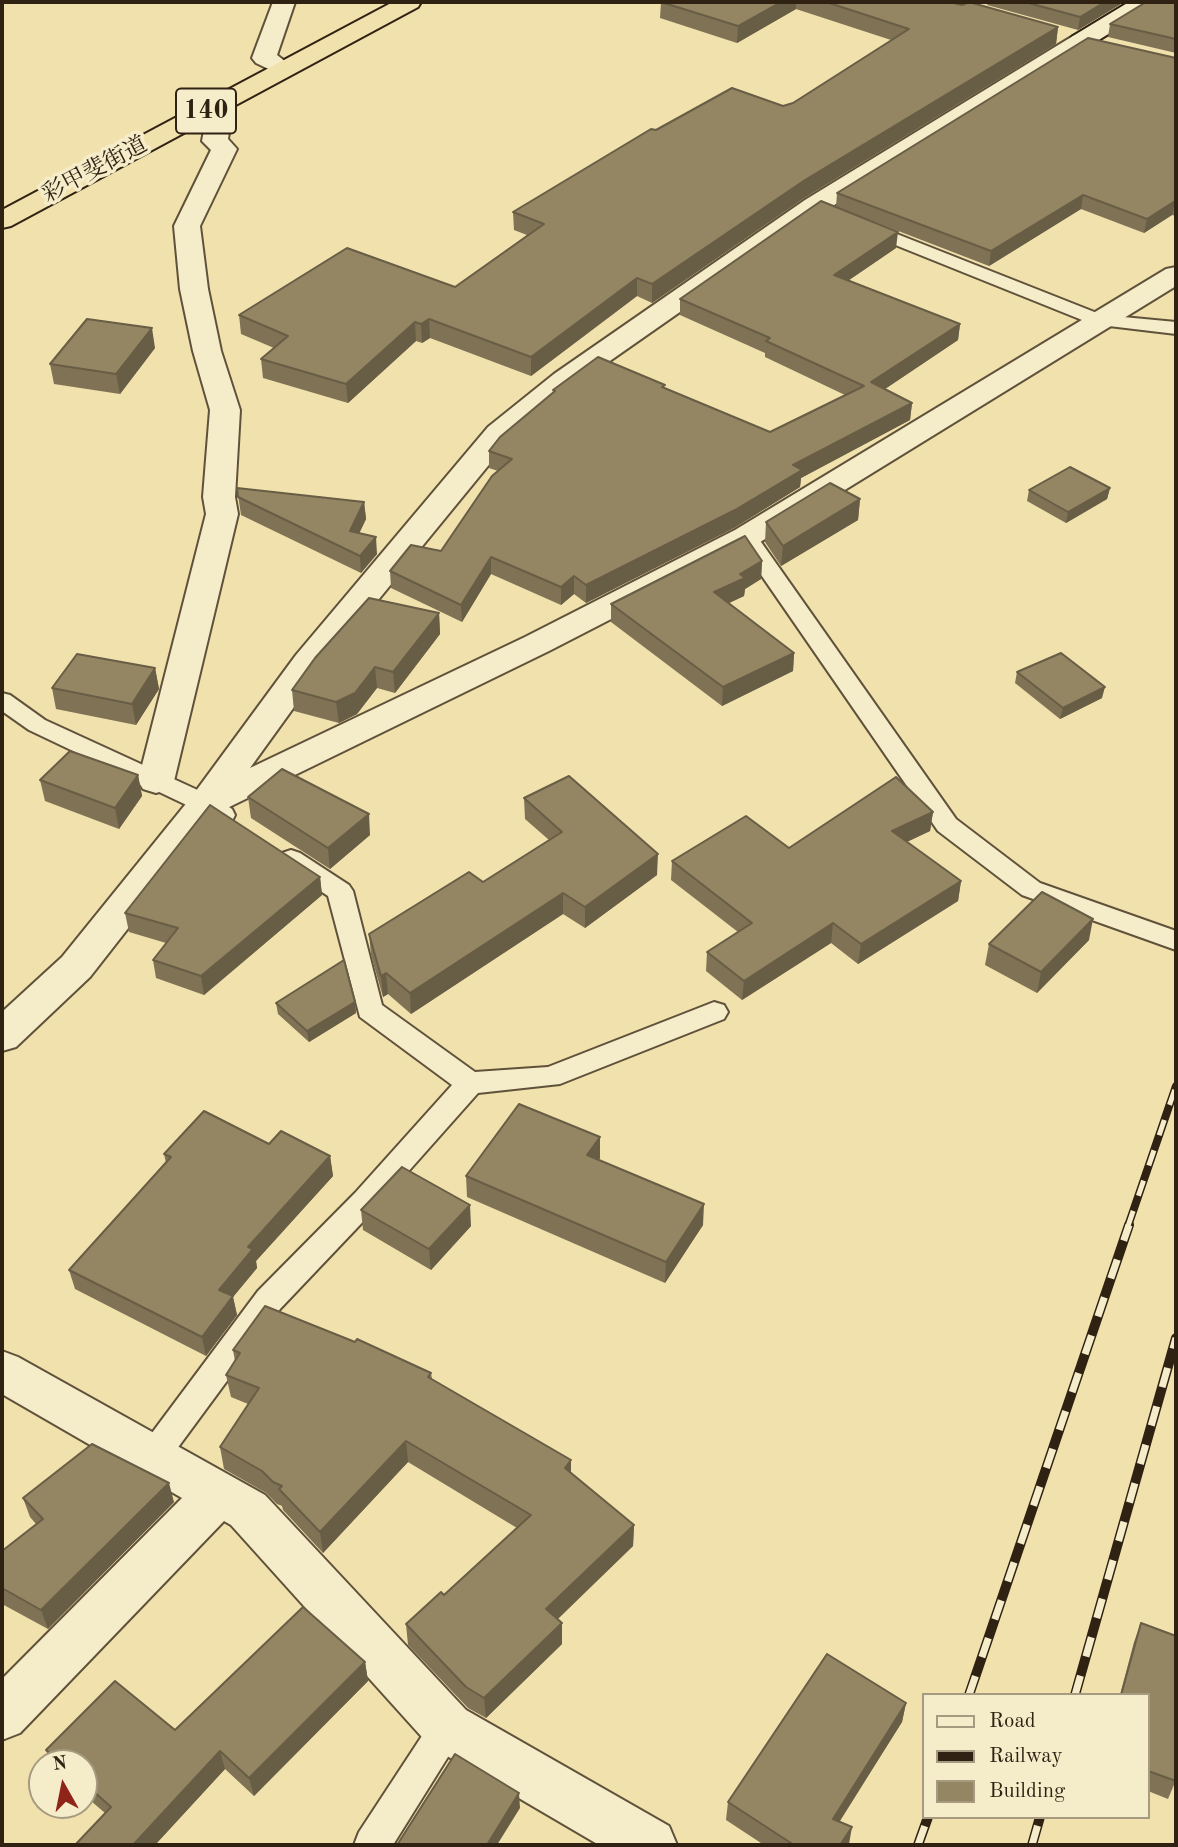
<!DOCTYPE html>
<meta charset="utf-8">
<style>
body{margin:0}
#map{position:relative;width:1178px;height:1847px;overflow:hidden;background:#f0e1ad;font-family:"Old Standard TT",serif}
canvas{display:block}
.frame{position:absolute;inset:0;border:4px solid #302213;pointer-events:none}
.legend{position:absolute;left:922px;top:1693px;width:228px;height:126px;box-sizing:border-box;background:#f5ecca;border:2px solid #a69b81;margin:0;padding:9px 12px;list-style:none;font-size:21px;color:#302213}
.legend li{display:flex;align-items:center;gap:14px;height:35px}
.legend b{width:35px;border:2px solid #a69b81}
.north{position:absolute;left:28px;top:1749px;width:70px;height:70px;box-sizing:border-box;background:#f5ecca;border:2px solid #a69b81;border-radius:50%;rotate:351deg;font-size:19px;font-weight:700;line-height:28px;text-align:center;color:#302213}
.north::after{content:'';display:block;margin:auto;width:24px;height:32px;background:#8f2418;clip-path:polygon(50% 0,100% 100%,50% 72%,0 100%)}
</style>
<div id="map">
<canvas width="1178" height="1847"></canvas>
<div class="frame"></div>
<ul class="legend">
<li><b style="height:9px;background:#f5ecca"></b>Road</li>
<li><b style="height:9px;background:#302213"></b>Railway</li>
<li><b style="height:19px;background:#948563"></b>Building</li>
</ul>
<div class="north">N</div>
</div>
<script>
const c = document.querySelector('canvas').getContext('2d');
c.lineJoin = 'round';
const toPath = rows => new Path2D(rows.map(r => 'M' + r).join(''));
function strokePath(path, color, width, dash) { c.strokeStyle = color; c.lineWidth = width; c.lineCap = dash ? 'butt' : 'round'; c.setLineDash(dash || []); c.stroke(path); }
function fill(path, color) { c.fillStyle = color; c.fill(path, 'evenodd'); }
function write(font, color, halo, rows, align = 'center') {
  c.font = font + ' "Old Standard TT","Noto Serif JP",serif'; c.lineWidth = 7; c.setLineDash([]); c.textBaseline = 'middle'; c.strokeStyle = halo; c.fillStyle = color; for (const [text, x, y, turn = 0] of rows) {
    c.save(); c.translate(x, y); c.rotate((+turn || 0) * Math.PI / 180); c.textAlign = isNaN(turn) ? turn : align; if (halo) c.strokeText(text, 0, 0); c.fillText(text, 0, 0); c.restore();
  }
}
const lane = toPath([
 [864,221,1102,315,1176,322,1176,334,1092,324,858,230,855,226,858,222,864,221],
 [746,530,754,532,956,819,1040,883,1176,931,1176,950,1022,895,938,831,735,537,738,532,746,530],
 [2,693,10,695,45,720,215,798,232,809,235,815,232,821,223,823,214,821,197,810,29,730,2,711,2,693],
 [291,850,300,853,349,885,353,891,382,1005,475,1072,548,1067,714,1002,724,1005,728,1012,724,1019,560,1084,478,1093,375,1209,280,1309,165,1465,154,1469,143,1465,138,1455,143,1445,258,1291,355,1193,452,1085,360,1017,328,896,282,865,278,859,282,853,291,850],
 [448,1711,461,1716,466,1728,393,1845,354,1845,359,1832,435,1716,448,1711]
]);
const street = toPath([
 [273,2,295,2,277,55,295,69,291,74,283,76,256,63,252,58,273,2],
 [1081,34,1089,36,1093,41,1089,46,823,212,574,386,510,439,320,671,250,768,525,637,735,530,1166,269,1176,267,1176,286,757,544,549,651,219,812,90,977,16,1047,2,1051,2,1012,62,957,193,795,296,655,488,427,554,374,805,200,1073,36,1081,34],
 [221,96,230,98,233,103,228,139,237,149,200,226,208,289,221,351,240,410,235,497,238,514,174,781,169,789,156,793,143,789,138,781,206,514,203,497,210,410,193,351,180,289,174,226,211,150,202,141,209,103,212,98,221,96],
 [2,1351,18,1357,265,1495,466,1710,669,1826,677,1845,599,1845,430,1746,231,1525,224,1521,20,1733,2,1740,2,1679,182,1498,2,1394,2,1351]
]);
const secondary = toPath([
 [1129,2,1155,2,1152,7,1089,46,1073,46,1069,41,1073,36,1129,2]
]);
const highway = toPath([
 [393,2,421,2,418,7,11,226,2,228,2,210,393,2]
]);
const railFar1 = toPath([
 [1128,1226,1176,1086]
]);
const rail = toPath([
 [969,1695,1129,1225],
 [1075,1695,1176,1338],
 [918,1845,928,1817],
 [1032,1845,1040,1817]
]);
const wall = toPath([
 [661,2,950,2,962,5,1058,27,1056,44,804,198,652,303,637,296,531,376,430,338,422,343,416,341,348,403,263,378,261,359,274,348,241,334,239,315,455,287,527,235,514,230,513,212,656,130,783,106,793,103,891,40,796,9,737,43,660,18],
 [988,2,1124,2,1078,30,987,5],
 [1176,2,1176,53,1108,37,1110,24],
 [1176,58,1176,216,1172,215,1144,233,1081,209,989,266,836,207,837,193],
 [896,248,849,280,960,324,958,340,885,389,912,403,910,420,801,478,800,487,734,528,586,603,574,594,561,605,491,574,462,622,391,588,390,571,441,551,498,471,489,468,489,451,553,393,553,390,665,388,770,432,845,395,765,357,765,353,680,315,680,299],
 [155,348,120,394,54,384,50,364],
 [237,488,364,502,366,519,359,533,377,554,361,573,241,515],
 [1110,488,1107,499,1066,523,1027,501,1029,490],
 [860,499,858,520,781,566,765,542,766,522],
 [762,561,761,579,745,589,744,596,729,603,794,653,793,671,722,706,611,622,611,604],
 [439,613,440,634,395,693,377,688,357,714,339,723,294,711,292,690],
 [155,668,159,689,136,725,56,709,52,688],
 [1017,672,1102,698,1060,719,1015,683],
 [138,775,142,796,119,829,45,801,40,780],
 [248,797,370,835,330,869,251,818],
 [524,798,657,875,585,928,563,914,411,1014,388,994,383,997,371,955,369,934,483,882,549,840,525,819],
 [933,812,930,831,907,842,961,881,958,901,858,964,831,943,742,1000,706,971,707,952,738,932,671,880,672,861,789,848],
 [320,877,322,895,204,995,156,978,153,960,166,943,129,932,125,913],
 [1089,940,1037,993,985,965,989,944],
 [355,1002,356,1013,309,1042,278,1014,276,1003],
 [600,1137,600,1158,598,1160,703,1225,665,1283,467,1197,466,1176],
 [164,1154,330,1156,333,1176,256,1261,257,1268,233,1297,237,1315,206,1356,75,1289,69,1270,166,1163],
 [361,1210,471,1226,431,1270,363,1230],
 [233,1350,431,1373,432,1379,571,1460,571,1473,634,1525,633,1546,558,1619,562,1644,486,1718,468,1708,408,1645,406,1624,444,1595,517,1528,408,1462,323,1553,283,1510,282,1506,277,1504,266,1493,224,1469,220,1447,248,1404,231,1397,226,1375,235,1361],
 [23,1498,174,1502,48,1629,2,1604,2,1551,36,1524,30,1517],
 [1141,1623,1176,1780,1168,1799,1148,1791,1148,1695,1120,1695,1134,1642],
 [365,1662,368,1681,254,1796,225,1769,155,1845,75,1845,105,1813,84,1795,84,1763,51,1763,46,1750,175,1730],
 [906,1703,902,1722,839,1821,849,1844,848,1845,764,1845,726,1820,728,1802]
]);
const shadedWall = toPath([
 [781,2,796,2,796,9,737,43,738,26],
 [1105,2,1124,2,1078,30,1080,17],
 [1058,27,1056,44,804,198,652,303,652,284,805,180],
 [1083,195,1081,209,989,266,991,251],
 [1175,201,1172,215,1144,233,1147,219],
 [898,232,896,248,833,291,834,275],
 [637,278,637,296,531,376,531,357],
 [429,319,430,338,422,343,421,324],
 [415,322,416,341,348,403,346,384],
 [960,324,958,340,870,399,871,382],
 [152,328,155,348,120,394,116,374],
 [912,403,910,420,801,478,800,487,734,528,586,603,586,585,793,465],
 [1110,488,1107,499,1066,523,1068,512],
 [860,499,858,520,781,566,783,546],
 [364,502,366,519,352,549,350,531],
 [376,537,377,554,361,573,360,556],
 [491,557,491,574,462,622,461,605],
 [762,561,761,579,745,589,744,596,714,610,714,592,740,574],
 [574,576,574,594,561,605,561,587],
 [439,613,440,634,395,693,393,672],
 [794,653,793,671,722,706,723,687],
 [375,667,377,688,357,714,339,723,336,702],
 [155,668,159,689,136,725,132,704],
 [1105,687,1102,698,1060,719,1063,708],
 [138,775,142,796,119,829,115,808],
 [933,812,930,831,889,850,892,831],
 [369,814,370,835,330,869,328,848],
 [658,854,657,875,585,928,585,907],
 [320,877,322,895,204,995,201,976],
 [961,881,958,901,858,964,861,944],
 [563,893,563,914,411,1014,410,993],
 [1093,919,1089,940,1037,993,1041,972],
 [833,923,831,943,742,1000,744,981],
 [386,973,388,994,383,997,381,976],
 [355,1002,356,1013,309,1042,307,1031],
 [600,1137,600,1158,587,1176,587,1155],
 [330,1156,333,1176,256,1261,257,1268,233,1297,237,1315,206,1356,202,1337,219,1290,248,1247],
 [704,1204,703,1225,665,1283,666,1262],
 [470,1205,471,1226,431,1270,429,1249],
 [406,1441,408,1462,323,1553,320,1532],
 [571,1460,571,1482,565,1468],
 [169,1483,174,1502,48,1629,41,1610],
 [634,1525,633,1546,547,1629,546,1609],
 [562,1623,562,1644,486,1718,484,1698],
 [365,1662,368,1681,254,1796,249,1778],
 [906,1703,902,1722,830,1837,833,1819],
 [220,1751,225,1769,155,1845,133,1845],
 [519,1793,520,1808,497,1845,487,1845],
 [852,1827,849,1844,848,1845,840,1845]
]);
const building = toPath([
 [661,2,781,2,738,26,661,2],
 [826,2,950,2,962,5,969,2,1058,27,805,180,652,284,637,278,531,357,429,319,421,324,415,322,346,384,261,359,288,336,239,315,347,248,455,287,544,224,513,212,651,129,656,130,732,88,783,106,793,103,909,29,826,2],
 [1025,2,1105,2,1080,17,1025,2],
 [1146,2,1176,2,1176,39,1110,24,1146,2],
 [1088,38,1176,58,1176,201,1175,201,1147,219,1083,195,991,251,837,193,1088,38],
 [821,201,898,232,834,275,960,324,871,382,912,403,793,465,802,470,735,510,586,585,574,576,561,587,491,557,461,605,390,571,411,545,441,551,492,476,512,459,489,451,500,437,555,391,553,390,598,357,665,385,662,387,770,432,864,386,766,341,770,338,680,299,821,201],
 [87,319,152,328,116,374,50,364,87,319],
 [1070,467,1110,488,1068,512,1029,490,1070,467],
 [830,483,860,499,783,546,766,522,830,483],
 [237,488,364,502,350,531,376,537,360,556,238,497,237,488],
 [745,536,762,561,740,574,745,578,714,592,794,653,723,687,611,604,745,536],
 [369,598,439,613,393,672,375,667,355,693,336,702,292,690,315,658,369,598],
 [1061,653,1105,687,1063,708,1017,672,1061,653],
 [77,654,155,668,132,704,52,688,77,654],
 [70,751,138,775,115,808,40,780,70,751],
 [282,769,369,814,328,848,248,797,282,769],
 [569,776,658,854,585,907,563,893,410,993,386,973,381,976,369,934,469,872,483,882,562,832,524,798,569,776],
 [896,777,933,812,892,831,961,881,861,944,833,923,744,981,707,952,752,923,672,861,746,816,789,848,896,777],
 [210,805,320,877,201,976,153,960,178,928,125,913,210,805],
 [1042,892,1093,919,1041,972,989,944,1042,892],
 [344,960,355,1002,307,1031,276,1003,344,960],
 [519,1104,600,1137,587,1155,704,1204,666,1262,466,1176,519,1104],
 [204,1111,269,1144,281,1131,330,1156,248,1247,253,1249,219,1290,233,1296,202,1337,69,1270,171,1157,164,1154,204,1111],
 [402,1167,470,1205,429,1249,361,1210,402,1167],
 [265,1306,355,1342,357,1339,431,1373,428,1377,571,1460,565,1468,634,1525,546,1609,562,1623,484,1698,466,1687,406,1624,441,1592,444,1595,531,1515,406,1441,320,1532,279,1489,282,1486,273,1482,262,1471,220,1447,259,1388,226,1375,240,1353,233,1350,265,1306],
 [92,1444,169,1483,41,1610,2,1588,2,1551,43,1519,23,1498,92,1444],
 [303,1607,365,1662,249,1778,220,1751,133,1845,75,1845,111,1807,84,1783,84,1763,61,1763,46,1750,115,1681,175,1730,303,1607],
 [1141,1623,1176,1636,1176,1781,1148,1771,1148,1695,1121,1695,1141,1623],
 [827,1654,906,1703,833,1819,852,1827,840,1845,794,1845,728,1802,827,1654],
 [455,1754,519,1793,487,1845,397,1845,455,1754]
]);
const farStreetnames = [
 ["彩甲斐街道",95,170,-28]
];
const shields = [
 [206,111,60]
];
const shieldNames = [
 ["140",206,111]
];
strokePath(lane, '#60523a', 4);
strokePath(street, '#60523a', 4);
strokePath(secondary, '#302213', 4);
strokePath(highway, '#302213', 4);
fill(lane, '#f5ecca');
fill(street, '#f5ecca');
fill(secondary, '#f5ecca');
fill(highway, '#f0e1ad');
strokePath(railFar1, '#302213', 8);
strokePath(rail, '#302213', 10);
strokePath(railFar1, '#f5ecca', 5, [16]);
strokePath(rail, '#f5ecca', 7, [20]);
fill(wall, '#7f7255');
fill(shadedWall, '#685d45');
fill(building, '#948563');
strokePath(building, '#685d45', 2);
write('23px', '#302213', '#f5ecca', farStreetnames);
for (const [x, y, w] of shields) { const box = new Path2D(); box.roundRect(x - w / 2, y - 22.5, w, 45, 5); c.fillStyle = '#f5ecca'; c.fill(box); strokePath(box, '#302213', 2); }
write('bold 26px', '#302213', null, shieldNames);
</script>
